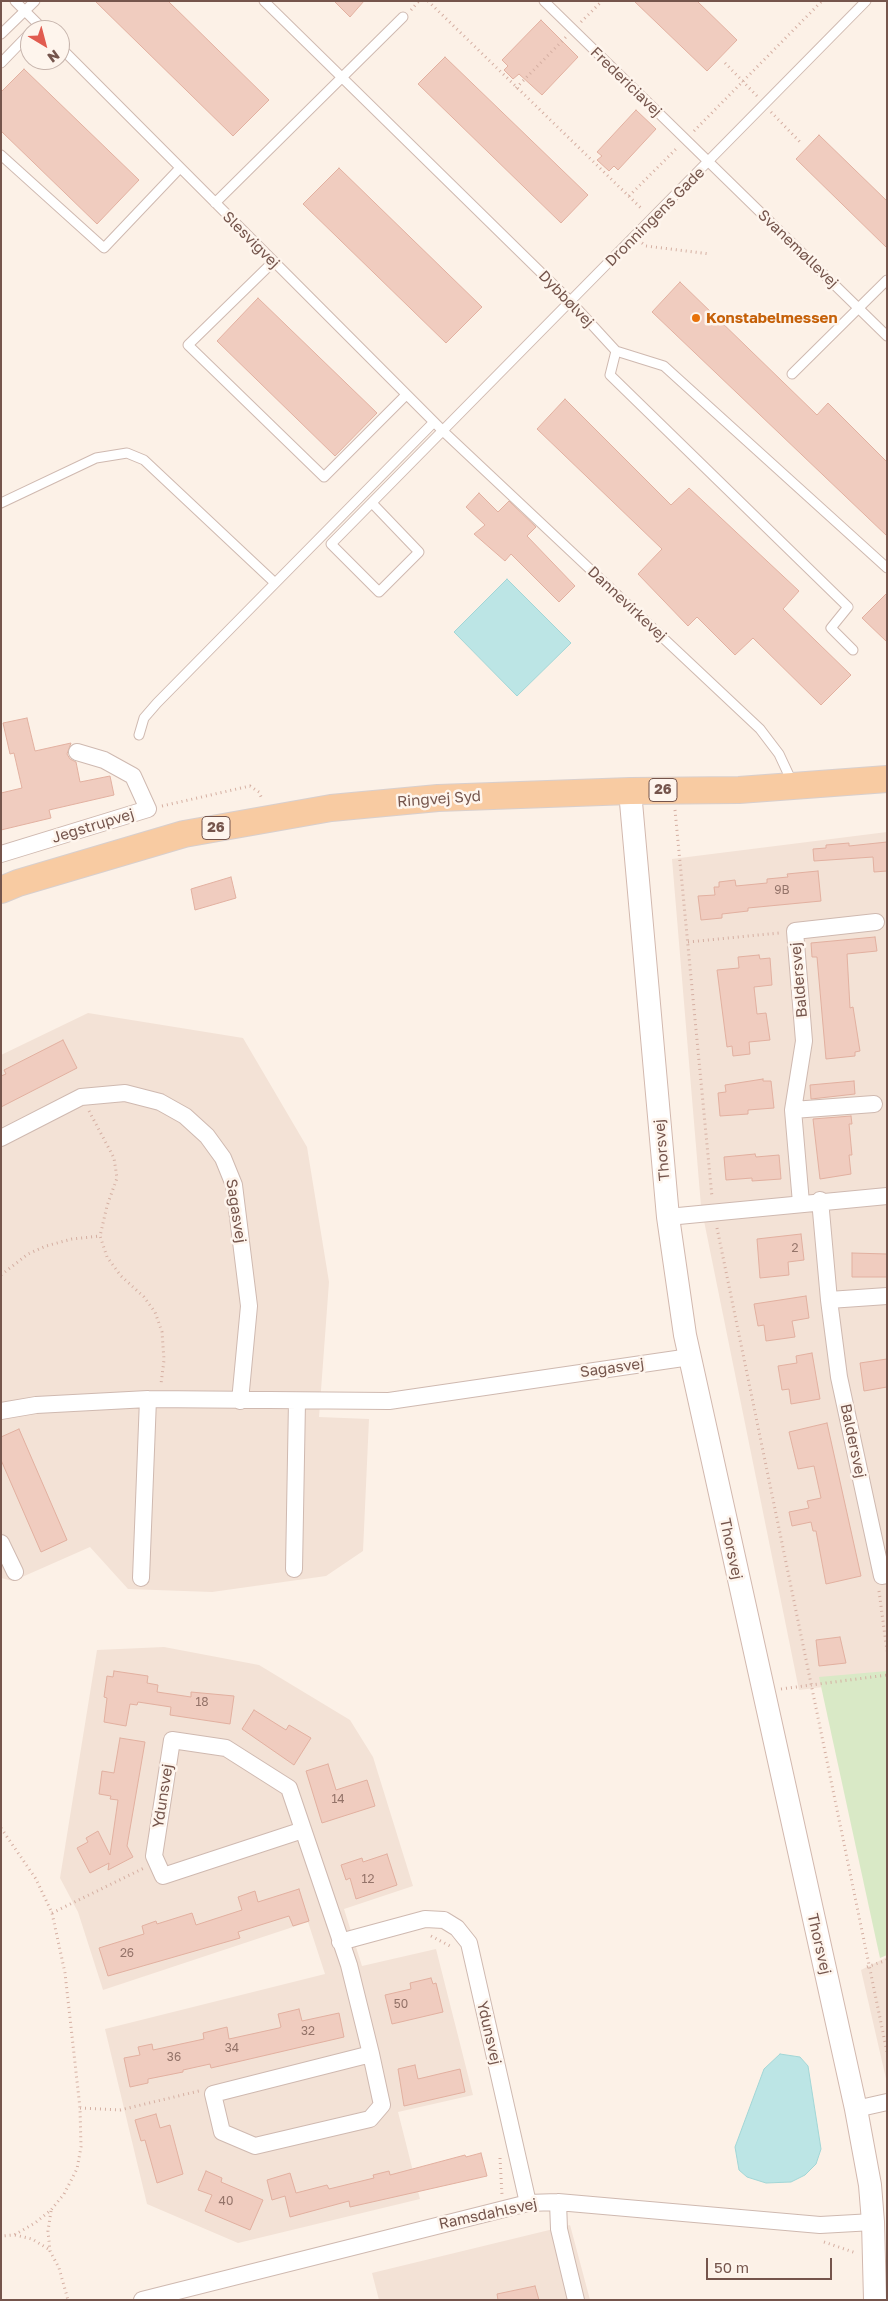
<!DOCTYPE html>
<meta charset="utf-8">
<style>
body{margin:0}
#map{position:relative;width:888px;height:2301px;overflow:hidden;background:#fcf1e7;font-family:"Golos Text",sans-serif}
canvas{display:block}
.frame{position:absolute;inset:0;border:2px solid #75554c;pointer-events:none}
.north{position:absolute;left:20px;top:20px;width:50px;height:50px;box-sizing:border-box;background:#fef5ed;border:1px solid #c7b5ad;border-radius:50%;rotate:143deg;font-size:14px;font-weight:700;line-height:20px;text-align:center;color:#75554c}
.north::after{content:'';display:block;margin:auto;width:18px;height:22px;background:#e15c50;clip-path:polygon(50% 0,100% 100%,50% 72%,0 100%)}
.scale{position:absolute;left:706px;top:2258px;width:126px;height:22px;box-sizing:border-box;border:2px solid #75554c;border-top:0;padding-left:6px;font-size:15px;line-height:18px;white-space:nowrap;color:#75554c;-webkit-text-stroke:4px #fef5ed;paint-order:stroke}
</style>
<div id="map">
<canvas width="888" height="2301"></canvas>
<div class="frame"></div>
<div class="north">N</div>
<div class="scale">50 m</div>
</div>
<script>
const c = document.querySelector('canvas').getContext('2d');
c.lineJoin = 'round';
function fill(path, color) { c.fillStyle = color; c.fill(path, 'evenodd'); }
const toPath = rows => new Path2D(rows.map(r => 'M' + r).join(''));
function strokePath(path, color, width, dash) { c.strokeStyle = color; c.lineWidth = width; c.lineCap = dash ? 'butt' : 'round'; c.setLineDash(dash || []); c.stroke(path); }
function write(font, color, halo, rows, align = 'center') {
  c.font = font + ' "Golos Text",sans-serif'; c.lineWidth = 5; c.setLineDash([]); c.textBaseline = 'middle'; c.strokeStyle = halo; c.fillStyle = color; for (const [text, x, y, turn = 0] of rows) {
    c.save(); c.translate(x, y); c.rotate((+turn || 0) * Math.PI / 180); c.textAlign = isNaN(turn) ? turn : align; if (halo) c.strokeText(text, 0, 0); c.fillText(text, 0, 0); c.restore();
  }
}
const residential = toPath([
 [887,832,887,1679,799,1690,701,1206,672,859],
 [88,1013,243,1038,307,1147,329,1282,319,1417,369,1419,363,1551,326,1576,212,1592,128,1589,90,1547,13,1581,1,1578,1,1055],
 [164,1647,259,1665,350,1720,373,1757,413,1886,344,1909,362,1966,436,1949,473,2095,398,2112,420,2199,238,2243,147,2204,105,2029,325,1974,308,1922,103,1990,78,1912,60,1878,97,1650],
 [887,1957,887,2083,861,1970],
 [570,2225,590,2300,379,2300,372,2273]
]);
const green = toPath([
 [887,1671,887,1955,880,1958,819,1677]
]);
const water = toPath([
 [507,579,571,643,517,696,454,632,507,579],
 [780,2054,800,2057,808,2066,821,2149,816,2164,805,2175,791,2182,766,2183,747,2177,739,2170,735,2147,764,2069,780,2054]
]);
const building = toPath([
 [95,1,168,1,269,100,233,136,95,1],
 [334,1,364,1,350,17,334,1],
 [634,1,697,1,737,40,707,71,634,1],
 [541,20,578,57,542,95,519,74,513,79,504,70,508,66,502,60,541,20],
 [445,57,588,195,561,223,418,84,445,57],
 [24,69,139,180,97,224,1,131,1,92,24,69],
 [636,110,656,129,618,170,614,166,609,171,597,160,602,156,597,152,636,110],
 [819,135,887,201,887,248,796,159,819,135],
 [339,168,482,307,446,343,303,204,339,168],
 [680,282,817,415,828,403,887,462,887,536,652,312,680,282],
 [258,298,377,413,335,456,217,341,258,298],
 [565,399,671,505,689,488,799,591,783,609,851,675,821,705,753,638,735,655,697,617,688,626,638,574,662,549,537,429,565,399],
 [479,493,498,512,509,501,536,527,527,536,575,586,559,602,511,554,505,561,474,534,485,525,466,507,479,493],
 [887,593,887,642,862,618,887,593],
 [27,718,35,751,71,743,67,754,70,759,76,762,80,782,110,776,114,795,49,810,51,818,1,830,1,793,22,788,14,753,10,754,3,723,27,718],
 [887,842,887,871,874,872,873,857,814,861,813,849,826,848,826,845,849,843,849,846,887,842],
 [818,871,821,901,748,908,748,911,722,914,722,918,701,920,698,896,715,895,714,887,719,887,719,882,735,880,736,886,767,883,767,879,788,877,787,874,818,871],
 [231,877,236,898,195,910,191,889,231,877],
 [875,937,877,951,847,954,850,1008,853,1007,860,1051,855,1052,855,1056,826,1059,817,957,812,957,811,943,875,937],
 [759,955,760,959,770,958,772,985,754,987,757,1014,766,1013,770,1040,749,1042,750,1054,733,1056,732,1046,727,1047,717,970,739,968,738,957,759,955],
 [63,1040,77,1068,1,1107,1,1076,6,1074,4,1070,63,1040],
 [763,1079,763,1081,771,1081,774,1108,748,1110,748,1114,720,1116,718,1093,726,1092,725,1085,763,1079],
 [854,1081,855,1094,811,1099,810,1085,854,1081],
 [851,1116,852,1124,849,1124,852,1155,849,1155,851,1174,820,1179,813,1119,851,1116],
 [755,1154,756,1157,779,1155,781,1179,752,1181,752,1178,726,1180,724,1157,755,1154],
 [801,1234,804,1260,788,1262,789,1275,760,1278,757,1239,801,1234],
 [852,1253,887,1254,887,1277,852,1277,852,1253],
 [806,1296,809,1318,792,1321,795,1337,766,1341,764,1325,758,1326,754,1304,806,1296],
 [812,1353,820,1399,791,1404,789,1389,782,1390,778,1366,797,1363,796,1356,812,1353],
 [887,1359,887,1387,864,1391,860,1363,887,1359],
 [827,1423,861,1576,826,1584,816,1531,813,1531,811,1522,792,1526,789,1512,809,1508,807,1501,821,1498,814,1466,798,1469,789,1432,827,1423],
 [19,1429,67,1540,41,1552,1,1460,1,1437,19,1429],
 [840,1637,846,1663,819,1666,816,1640,840,1637],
 [114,1671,148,1676,147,1683,158,1685,157,1692,191,1697,191,1692,234,1696,230,1724,170,1715,171,1707,138,1702,137,1705,130,1704,126,1726,104,1722,107,1698,104,1697,107,1676,113,1677,114,1671],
 [254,1710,286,1730,289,1725,311,1738,294,1765,242,1729,254,1710],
 [120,1738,145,1742,127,1846,133,1857,108,1870,109,1863,90,1873,77,1848,88,1842,86,1838,98,1831,110,1855,118,1800,110,1799,111,1796,99,1794,102,1771,114,1773,120,1738],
 [328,1764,336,1790,367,1780,375,1806,322,1823,306,1771,328,1764],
 [387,1854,397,1885,356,1899,350,1878,346,1880,341,1865,362,1858,363,1862,387,1854],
 [299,1889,309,1921,293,1926,289,1916,238,1932,240,1938,108,1976,99,1948,144,1934,142,1926,156,1921,157,1924,192,1913,196,1925,242,1910,238,1897,255,1891,258,1902,299,1889],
 [431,1978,433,1984,436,1983,443,2012,392,2024,385,1995,411,1989,410,1983,431,1978],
 [299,2009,302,2021,339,2013,344,2037,211,2068,210,2064,183,2070,183,2072,148,2079,148,2083,130,2087,124,2058,140,2055,138,2047,152,2044,153,2050,204,2039,203,2033,227,2027,229,2039,279,2028,281,2027,278,2014,299,2009],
 [415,2065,418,2079,460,2069,465,2092,404,2106,398,2069,415,2065],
 [156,2114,160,2128,170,2125,183,2174,157,2183,145,2140,141,2141,135,2120,156,2114],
 [481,2153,487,2176,350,2207,349,2201,290,2217,285,2196,272,2200,267,2180,290,2173,296,2193,327,2185,329,2189,374,2178,373,2175,389,2171,390,2175,465,2155,466,2157,481,2153],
 [206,2171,222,2178,221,2182,263,2200,250,2230,205,2211,212,2195,198,2190,206,2171],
 [535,2286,539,2300,498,2300,497,2294,535,2286]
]);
const path = toPath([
 [428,1,643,210],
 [411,10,419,1],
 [581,22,602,1],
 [725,63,757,96],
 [516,88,566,37],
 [771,112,800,142],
 [694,131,822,1],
 [629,196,677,148],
 [642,243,646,246,710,254],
 [162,806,250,786,259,792,262,799],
 [675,810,712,1197],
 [688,942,779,933],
 [89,1111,114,1158,117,1178,107,1206,100,1236,107,1257,121,1276,144,1297,155,1312,162,1332,164,1360,161,1384],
 [717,1228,887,2052],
 [1,1275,28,1254,46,1246,72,1239,100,1236],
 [879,1591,887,1651],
 [781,1689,887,1675],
 [1,1828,36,1879,52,1913,65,1973,80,2108,81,2147,77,2169,64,2194,51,2210,35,2223,14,2235,1,2236],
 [52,1913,144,1868],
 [431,1936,450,1946],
 [867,1967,887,1960],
 [80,2108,120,2110,199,2091],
 [500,2158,502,2195],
 [51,2211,48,2231,50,2251,59,2268,68,2300],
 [15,2235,32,2239,50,2250],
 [824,2242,856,2253]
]);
const lane = toPath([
 [15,1,44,30],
 [264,1,571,302,616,351,664,366,887,568],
 [544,1,887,336],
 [1,34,35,1],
 [60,47,444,432,760,729,779,754,793,784],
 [1,63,30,33],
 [1,155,104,248,180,168],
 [215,203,403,17],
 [273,262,188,345,324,477,406,395],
 [616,351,610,375,848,607,831,628,853,650],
 [792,374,887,280],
 [1,503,96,458,127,453,144,460,275,583],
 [372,503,419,552,379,592,331,544,866,1],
 [139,735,144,718,157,703,434,422]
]);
const street = toPath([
 [1,854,148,809,133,776,104,760,77,752],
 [793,1110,874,1104],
 [1,1138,81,1097,125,1093,160,1102,185,1116,207,1136,223,1158,234,1185,249,1306,240,1401],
 [820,1200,829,1300,839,1377,882,1576,887,1575],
 [801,1203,793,1110,804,1041,795,931,876,922],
 [668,1217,887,1196],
 [829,1300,887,1296],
 [1,1411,36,1405,148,1399,389,1401,690,1357],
 [1,1543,15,1572],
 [294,1569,297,1401],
 [141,1578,148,1399],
 [303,1830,163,1876,154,1856,172,1740,226,1748,289,1788,349,1965,371,2054,382,2105,370,2119,255,2146,222,2132,213,2094,371,2054],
 [340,1942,425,1919,444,1920,457,1928,469,1943,528,2203],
 [856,2109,887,2102],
 [558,2202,559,2229,576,2300],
 [142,2300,528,2203,558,2202,820,2225,873,2222]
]);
const secondary = toPath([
 [630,791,668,1217,685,1335,856,2109,870,2185,873,2222,875,2300]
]);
const primary = toPath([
 [1,890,18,883,184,834,331,808,438,798,630,791,739,790,887,779]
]);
const markers = [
 [696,318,5,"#e8710a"]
];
const numberNames = [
 ["9B",782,890],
 ["2",795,1248],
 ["18",202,1702],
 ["14",338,1799],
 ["12",368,1879],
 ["26",127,1953],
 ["50",401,2004],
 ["32",308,2031],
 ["34",232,2048],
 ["36",174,2057],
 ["40",226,2201]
];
const shields = [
 [663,790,28],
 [216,828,28]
];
const shieldNames = [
 ["26",663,790],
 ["26",216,828]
];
const streetNames = [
 ["Fredericiavej",626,82,44],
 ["Dronningens Gade",655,217,-45],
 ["Slesvigvej",251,240,45],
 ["Svanemøllevej",798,249,44],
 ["Dybbølvej",566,299,46],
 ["Dannevirkevej",627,604,43],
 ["Ringvej Syd",439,799,-4],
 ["Jegstrupvej",93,826,-17],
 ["Baldersvej",799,980,-95],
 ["Thorsvej",662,1150,-95],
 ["Sagasvej",236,1211,81],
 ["Sagasvej",612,1368,-8],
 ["Baldersvej",853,1441,78],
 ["Thorsvej",731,1549,78],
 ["Ydunsvej",163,1796,-81],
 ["Thorsvej",819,1944,77],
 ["Ydunsvej",489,2033,77],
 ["Ramsdahlsvej",488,2214,-12]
];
const foodNames = [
 ["Konstabelmessen",706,318]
];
fill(residential, '#f3e2d6');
fill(green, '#d9e9c6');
fill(water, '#bce5e5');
strokePath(water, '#a2d6d6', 1);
fill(building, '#f0ccbf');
strokePath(building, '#e2b0a0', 1);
strokePath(lane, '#cfb9b0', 11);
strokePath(street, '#cfb9b0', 18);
strokePath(secondary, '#d2b8ae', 24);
strokePath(primary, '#d8cfcd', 28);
strokePath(path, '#d5afa2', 3, [1, 4]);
strokePath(lane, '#fff', 9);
strokePath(street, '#fff', 16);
strokePath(secondary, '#fff', 22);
strokePath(primary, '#f8cba2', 26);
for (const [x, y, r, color] of markers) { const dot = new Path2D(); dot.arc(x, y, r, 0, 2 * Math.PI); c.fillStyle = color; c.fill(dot); strokePath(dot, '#fef5ed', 2); }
write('12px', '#947369', null, numberNames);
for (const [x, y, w] of shields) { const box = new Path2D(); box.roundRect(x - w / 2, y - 11.5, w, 23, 4); c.fillStyle = '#fef5ed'; c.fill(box); strokePath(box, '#75554c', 1); }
write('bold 14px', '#75554c', null, shieldNames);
write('15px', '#75554c', '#fef5ed', streetNames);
write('bold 15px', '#c56008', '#fef5ed', foodNames, 'left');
</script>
